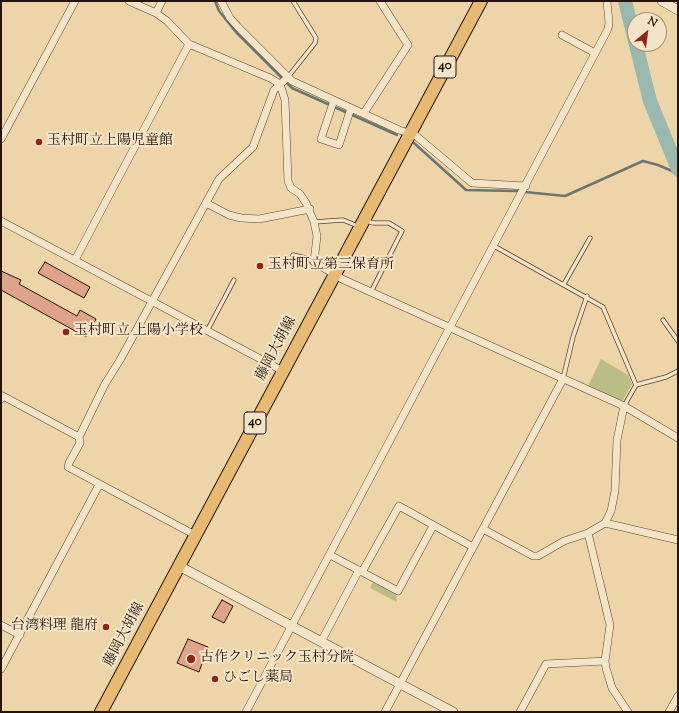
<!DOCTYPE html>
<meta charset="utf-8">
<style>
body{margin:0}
#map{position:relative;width:679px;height:713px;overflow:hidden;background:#eed5a9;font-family:"Sorts Mill Goudy",serif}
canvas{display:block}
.frame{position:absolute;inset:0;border:2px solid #25130b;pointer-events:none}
.north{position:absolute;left:627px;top:12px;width:40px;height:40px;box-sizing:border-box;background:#f4e4c7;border:1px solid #a1907c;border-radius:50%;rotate:29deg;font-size:11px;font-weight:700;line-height:16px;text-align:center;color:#25130b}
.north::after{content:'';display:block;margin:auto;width:14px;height:18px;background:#8f2418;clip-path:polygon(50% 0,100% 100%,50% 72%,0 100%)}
</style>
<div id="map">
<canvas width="679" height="713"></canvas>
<div class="frame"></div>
<div class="north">N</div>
</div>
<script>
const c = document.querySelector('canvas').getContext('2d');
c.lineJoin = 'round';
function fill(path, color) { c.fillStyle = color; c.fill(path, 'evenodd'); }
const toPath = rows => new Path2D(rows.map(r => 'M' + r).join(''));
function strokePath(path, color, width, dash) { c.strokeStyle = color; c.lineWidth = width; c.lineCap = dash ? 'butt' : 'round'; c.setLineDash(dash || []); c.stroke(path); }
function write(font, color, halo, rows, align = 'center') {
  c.font = font + ' "Sorts Mill Goudy","Noto Serif JP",serif'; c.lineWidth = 4; c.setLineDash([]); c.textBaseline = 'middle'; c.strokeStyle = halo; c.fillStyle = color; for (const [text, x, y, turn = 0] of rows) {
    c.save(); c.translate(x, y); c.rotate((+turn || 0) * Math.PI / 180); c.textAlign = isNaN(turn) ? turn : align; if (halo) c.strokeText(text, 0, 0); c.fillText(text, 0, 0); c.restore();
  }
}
const green = toPath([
 [601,359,628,375,632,384,623,400,621,401,588,386],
 [373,582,396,593,397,602,370,588]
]);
const stream = toPath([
 [215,1,219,11,236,32,292,88,397,135],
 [414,143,466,190,515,191,565,196,643,161,658,165,672,171,678,176]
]);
const river = toPath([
 [625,1,650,101,678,169]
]);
const building = toPath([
 [45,262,90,287,84,298,38,273,45,262],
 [1,271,21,280,19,284,77,316,80,310,96,319,86,337,1,290,1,271],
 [222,600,233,606,224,623,212,617,222,600],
 [188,639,208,647,199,672,177,663,188,639]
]);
const service = toPath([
 [288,77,315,43,316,38,293,1],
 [367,221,373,223,389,223,402,231,371,292],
 [314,222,343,220,358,226],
 [494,246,603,307,636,385,624,406],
 [293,255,306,258,314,262],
 [564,284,590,238],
 [663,320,678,341],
 [207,331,234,280],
 [563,379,573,337,587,296],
 [636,385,666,377,678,371]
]);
const minor = toPath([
 [129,1,156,13,167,21,189,44,270,78,280,84,285,100,288,181,291,188,300,194,306,203,314,222,317,236,314,262,342,279,624,406,678,438],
 [221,1,230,18,238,27,292,81,399,130,415,135,472,183,526,186],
 [156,13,162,1],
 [562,35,595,53],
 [334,100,321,139,339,145,351,108],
 [364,113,408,45,380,1],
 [1,139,75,1],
 [206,203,229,215,241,218,259,219,310,209],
 [1,221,283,371],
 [75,260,189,44],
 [1,399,3,396,79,437],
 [624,406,617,440,615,491,611,511,605,523,588,533,610,625,605,661,606,668,612,688,628,712],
 [605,523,678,540],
 [483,529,533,556,538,556,564,541,588,533],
 [195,535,68,467,69,463,80,443,79,437,105,384,120,360,219,179,253,147,274,90,288,77],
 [330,555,398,591,433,526],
 [362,572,399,506,473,547],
 [1,625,20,635],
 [321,642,359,570],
 [1,669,99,485],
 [246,712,608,29,609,23,607,1],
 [385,712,563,379],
 [520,712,546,664,605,661],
 [669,712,678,696]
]);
const tertiary = toPath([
 [662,1,678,10],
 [179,566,453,712]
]);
const primary = toPath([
 [101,712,481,1]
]);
const markers = [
 [39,142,4,"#8f2418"],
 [260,266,4,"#8f2418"],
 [66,332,4,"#8f2418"],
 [106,627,4,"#8f2418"],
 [191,659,5,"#8f2418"],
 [215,679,4,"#8f2418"]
];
const shields = [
 [445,67,22],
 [255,423,22]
];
const shieldNames = [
 ["40",445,67],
 ["40",255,423]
];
const poiNames = [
 ["玉村町立上陽児童館",47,142],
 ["玉村町立第三保育所",268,266],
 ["玉村町立 上陽小学校",74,332],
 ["台湾料理 龍府",98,627,"right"],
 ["古作クリニック玉村分院",200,659],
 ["ひごし薬局",223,679]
];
const streetNames = [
 ["藤岡大胡線",277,349,-62],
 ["藤岡大胡線",125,635,-62]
];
fill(green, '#bbbd86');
strokePath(stream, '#6c766d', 2.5);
strokePath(river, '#9bb8af', 14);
fill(building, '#dda38b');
strokePath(building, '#25130b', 1);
strokePath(service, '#574432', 5);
strokePath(minor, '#574432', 8);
strokePath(tertiary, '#574432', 10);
strokePath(primary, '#25130b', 14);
strokePath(service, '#f4e4c7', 3.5);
strokePath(minor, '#f4e4c7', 7);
strokePath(tertiary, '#f4e4c7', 9);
strokePath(primary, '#e7ba74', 12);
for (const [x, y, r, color] of markers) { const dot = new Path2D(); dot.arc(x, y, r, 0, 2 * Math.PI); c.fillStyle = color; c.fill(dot); strokePath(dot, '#f4e4c7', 1.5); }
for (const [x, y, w] of shields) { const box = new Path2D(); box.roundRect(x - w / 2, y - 11, w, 22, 3); c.fillStyle = '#f4e4c7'; c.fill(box); strokePath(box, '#25130b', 1); }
write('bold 13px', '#25130b', null, shieldNames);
write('14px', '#25130b', '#f4e4c7', poiNames, 'left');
write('14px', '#25130b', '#f4e4c7', streetNames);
</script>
